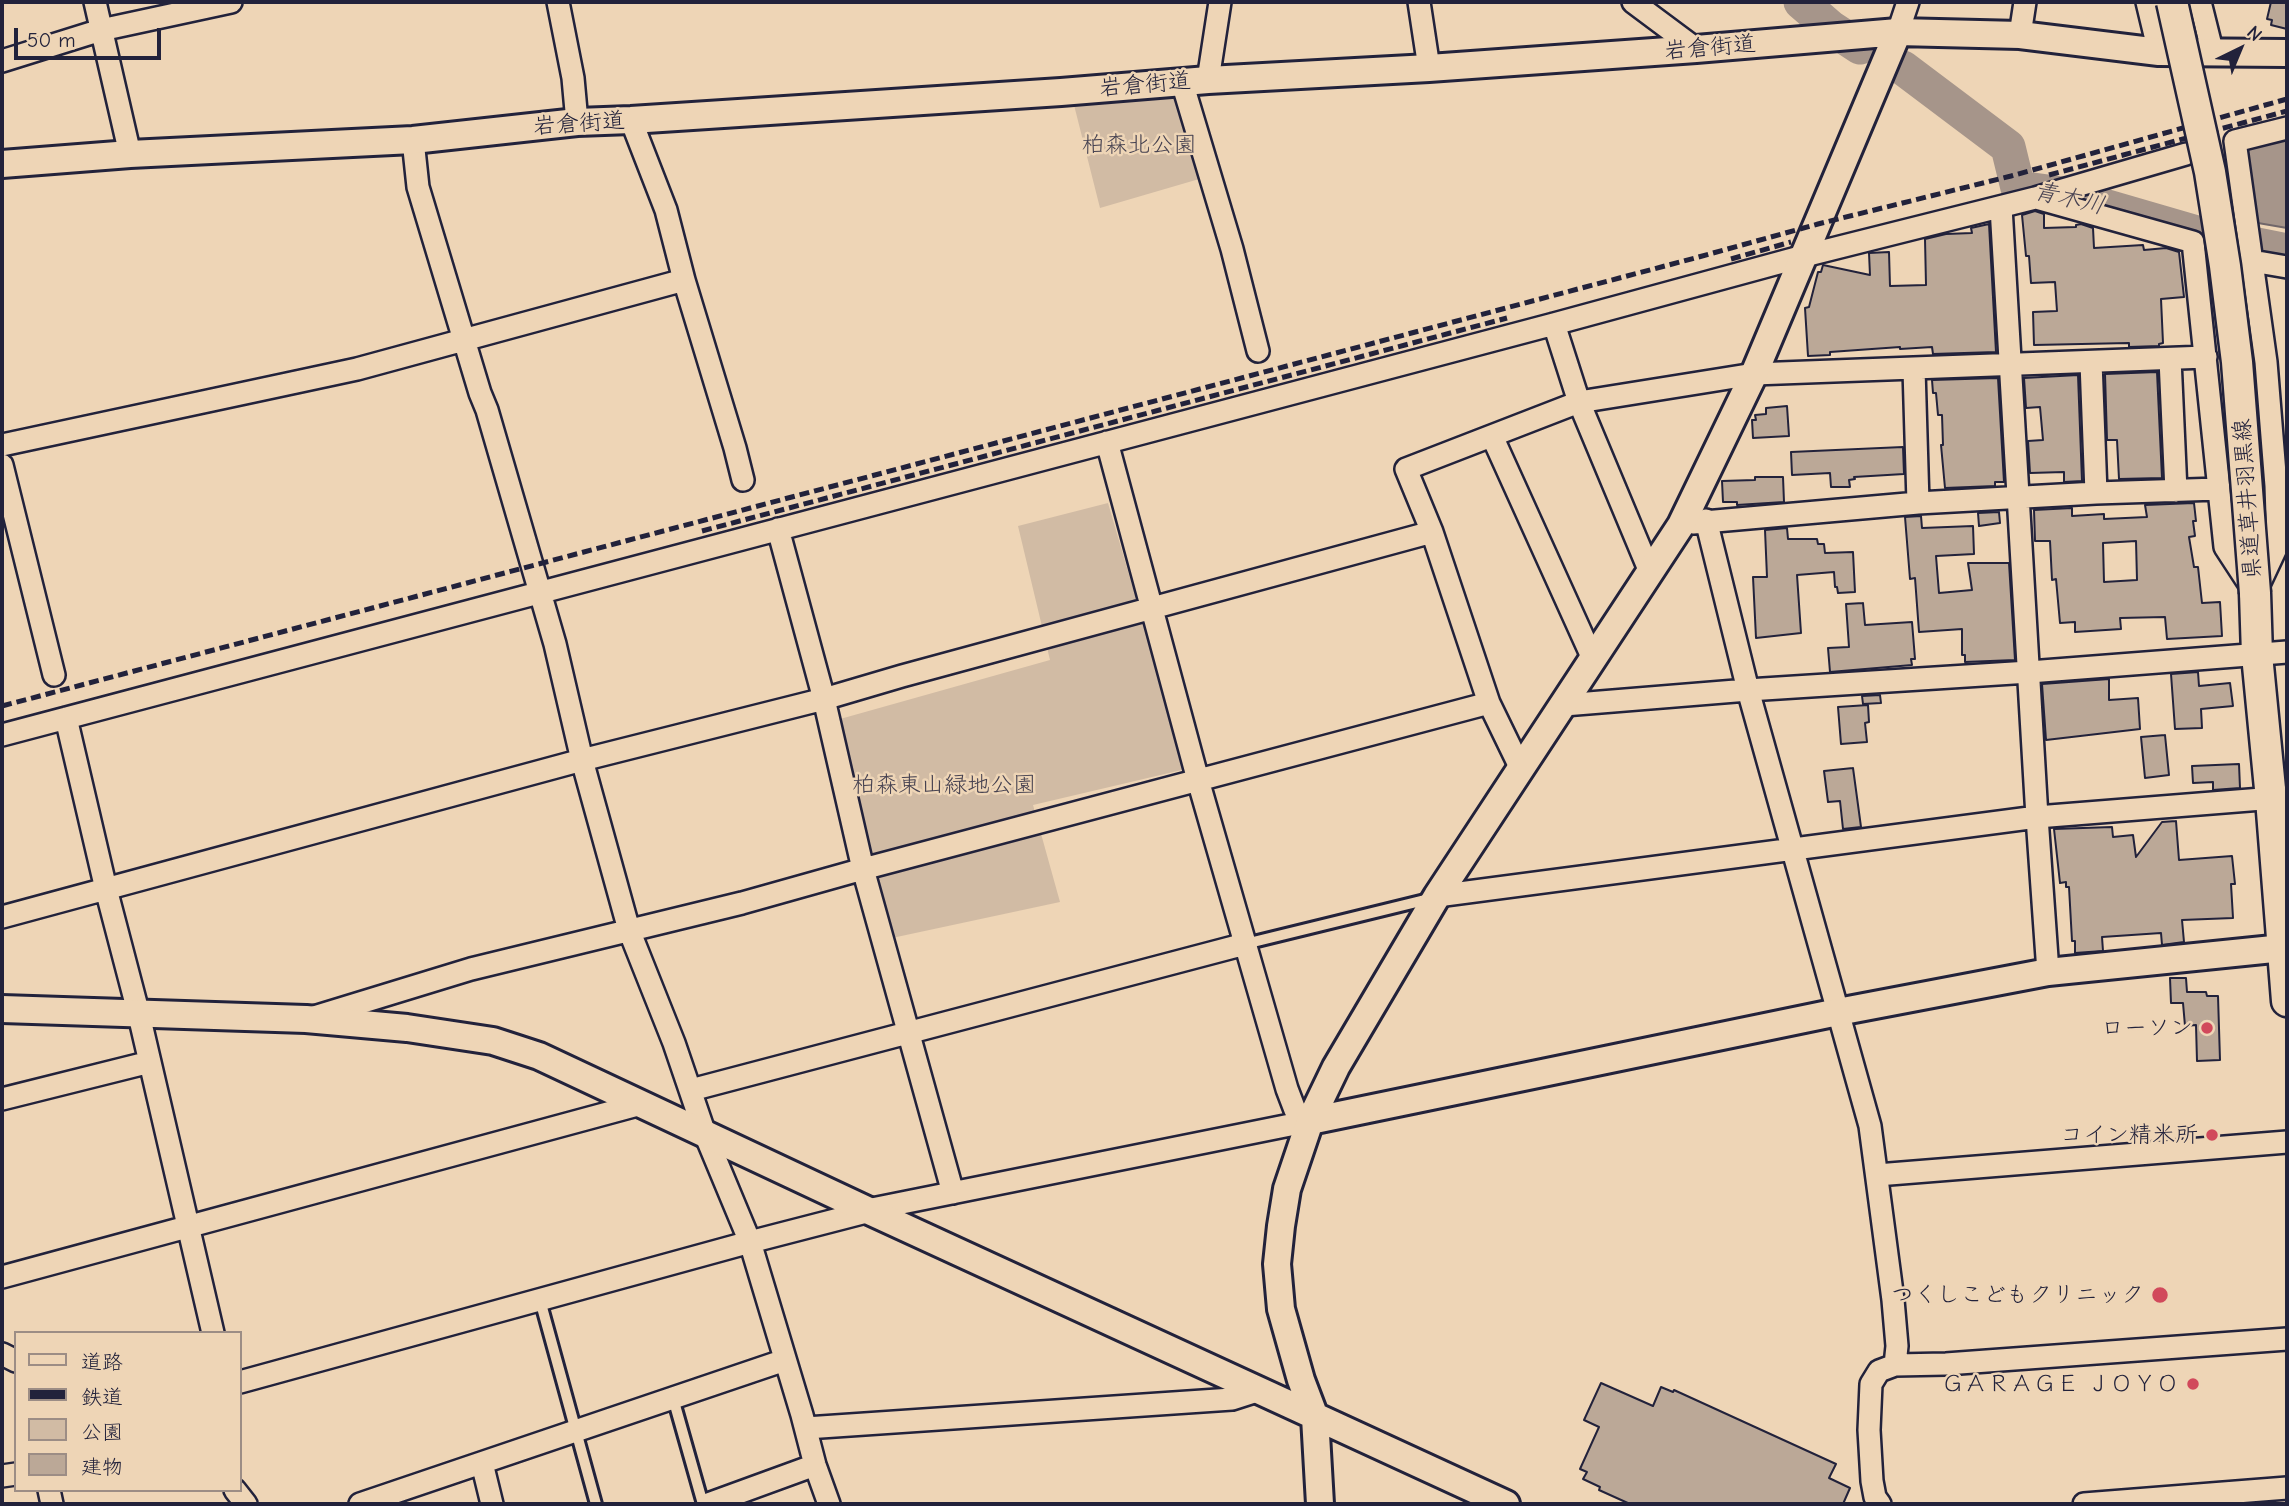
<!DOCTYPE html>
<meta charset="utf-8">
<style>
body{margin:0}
#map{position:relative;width:2289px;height:1506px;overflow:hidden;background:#eed5b6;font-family:"Comic Neue","Klee One",sans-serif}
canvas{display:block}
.frame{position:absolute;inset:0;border:4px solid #22223b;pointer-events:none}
.legend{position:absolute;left:14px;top:1331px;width:228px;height:161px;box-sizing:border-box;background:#eed5b6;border:2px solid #9c8d85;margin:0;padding:9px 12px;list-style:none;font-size:21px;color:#22223b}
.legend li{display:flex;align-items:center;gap:14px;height:35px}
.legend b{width:35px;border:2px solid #9c8d85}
.north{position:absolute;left:2205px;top:14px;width:70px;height:70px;-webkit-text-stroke:5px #eed5b6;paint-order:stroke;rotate:43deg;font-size:19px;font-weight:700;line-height:28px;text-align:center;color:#22223b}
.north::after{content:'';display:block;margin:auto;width:24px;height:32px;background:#22223b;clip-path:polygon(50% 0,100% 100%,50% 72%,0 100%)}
.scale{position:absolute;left:14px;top:28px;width:147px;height:32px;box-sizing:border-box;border:4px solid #22223b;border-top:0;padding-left:9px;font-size:21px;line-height:24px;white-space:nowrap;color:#22223b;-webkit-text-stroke:5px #eed5b6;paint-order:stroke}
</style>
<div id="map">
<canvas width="2289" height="1506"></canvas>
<div class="frame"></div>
<ul class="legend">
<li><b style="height:9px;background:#eed5b6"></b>道路</li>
<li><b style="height:9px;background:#22223b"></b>鉄道</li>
<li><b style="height:19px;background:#d1bba4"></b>公園</li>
<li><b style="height:19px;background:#bba897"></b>建物</li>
</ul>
<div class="north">N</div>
<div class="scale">50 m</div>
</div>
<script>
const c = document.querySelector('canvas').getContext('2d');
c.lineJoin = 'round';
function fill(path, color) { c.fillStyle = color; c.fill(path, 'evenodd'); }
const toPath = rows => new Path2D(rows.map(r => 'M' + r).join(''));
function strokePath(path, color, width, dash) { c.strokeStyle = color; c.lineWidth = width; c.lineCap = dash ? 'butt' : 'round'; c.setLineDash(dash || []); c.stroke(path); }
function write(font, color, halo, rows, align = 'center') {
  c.font = font + ' "Comic Neue","Klee One",sans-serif'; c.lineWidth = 5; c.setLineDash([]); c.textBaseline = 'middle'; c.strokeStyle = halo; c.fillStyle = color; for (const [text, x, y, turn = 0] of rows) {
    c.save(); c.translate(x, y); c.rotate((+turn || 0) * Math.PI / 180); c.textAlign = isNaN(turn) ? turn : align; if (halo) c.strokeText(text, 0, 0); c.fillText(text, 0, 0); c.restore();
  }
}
const green = toPath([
 [1177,92,1206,177,1100,208,1073,101],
 [1108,503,1186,769,1033,805,1060,902,892,938,833,721,1050,660,1018,526]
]);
const water = toPath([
 [2287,138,2287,228,2258,223,2243,150,2287,138]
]);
const river = toPath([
 [1801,2,1831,28,1860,47],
 [1903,68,2008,147,2018,188,2063,194,2197,233,2287,251]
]);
const building = toPath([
 [2271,2,2287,2,2287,29,2271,25,2272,20,2267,19,2271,2],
 [2035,211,2044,214,2044,228,2076,227,2076,225,2081,224,2093,228,2094,248,2143,245,2144,250,2166,248,2179,252,2184,297,2161,299,2163,343,2159,344,2159,346,2129,347,2129,343,2034,345,2033,312,2057,311,2055,282,2031,283,2029,256,2026,256,2022,215,2035,211],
 [1989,224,1996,352,1933,354,1932,347,1900,349,1900,347,1830,352,1830,355,1808,356,1805,308,1809,307,1818,272,1821,272,1823,265,1870,275,1869,253,1889,252,1890,286,1926,285,1925,239,1946,234,1972,233,1971,228,1989,224],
 [2157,372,2162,478,2119,479,2117,440,2107,440,2105,374,2157,372],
 [2078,375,2082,481,2064,482,2064,472,2030,473,2028,441,2043,440,2040,407,2026,408,2024,378,2078,375],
 [1998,378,2004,482,1995,482,1995,486,1945,488,1941,445,1943,445,1942,415,1938,415,1936,393,1933,393,1932,380,1998,378],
 [1787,406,1789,436,1753,438,1752,420,1756,420,1755,415,1766,414,1766,408,1787,406],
 [1903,447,1904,474,1854,477,1855,479,1849,480,1850,487,1831,487,1830,473,1792,475,1791,452,1903,447],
 [1755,477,1783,477,1784,502,1737,505,1737,502,1723,502,1722,481,1755,480,1755,477],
 [2194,503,2196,521,2193,521,2195,536,2189,537,2194,567,2198,567,2202,603,2220,602,2222,636,2167,639,2165,617,2120,618,2121,629,2075,632,2075,622,2060,623,2056,579,2052,580,2050,541,2035,541,2034,510,2072,508,2072,516,2104,514,2104,519,2147,517,2145,505,2194,503],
 [2136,541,2137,580,2104,582,2103,543,2136,541],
 [1999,512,2000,523,1979,526,1978,513,1999,512],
 [1921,516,1922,528,1973,526,1974,554,1936,556,1939,593,1972,590,1968,563,2009,563,2015,660,1965,662,1965,655,1962,655,1962,629,1919,632,1915,578,1910,579,1905,517,1921,516],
 [1787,528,1788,539,1817,539,1818,544,1824,544,1825,553,1853,552,1855,592,1838,593,1837,587,1835,587,1834,572,1797,575,1801,633,1756,638,1753,577,1767,577,1765,530,1787,528],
 [1863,603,1865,625,1912,622,1915,659,1911,659,1912,665,1830,672,1828,648,1849,647,1846,604,1863,603],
 [2198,672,2199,686,2230,683,2233,706,2201,709,2202,728,2175,729,2171,674,2198,672],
 [2109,679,2109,700,2138,698,2140,729,2046,740,2042,684,2109,679],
 [1880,695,1881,703,1863,704,1862,696,1880,695],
 [1868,705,1869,722,1865,723,1867,742,1841,744,1838,707,1868,705],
 [2165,735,2169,775,2145,778,2141,737,2165,735],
 [2239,764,2240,788,2213,790,2213,782,2193,783,2192,766,2239,764],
 [1853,768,1861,827,1843,829,1840,801,1828,802,1824,771,1853,768],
 [2176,821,2179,860,2232,856,2235,884,2231,884,2233,918,2182,920,2184,942,2162,945,2161,933,2102,937,2103,951,2075,953,2075,941,2072,941,2069,887,2066,887,2066,882,2060,883,2054,829,2112,827,2113,837,2133,835,2136,857,2162,822,2176,821],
 [2170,978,2186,978,2187,992,2206,992,2207,996,2218,996,2220,1060,2197,1061,2196,1025,2185,1026,2183,1003,2171,1003,2170,978],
 [1601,1383,1653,1406,1661,1387,1673,1392,1674,1390,1836,1464,1829,1478,1850,1488,1843,1504,1630,1504,1599,1490,1600,1487,1583,1479,1587,1472,1580,1469,1599,1427,1584,1420,1601,1383]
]);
const service = toPath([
 [1245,944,1433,898],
 [540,1300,596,1504],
 [673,1398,703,1504]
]);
const minor = toPath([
 [95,2,130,154],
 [558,2,573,78,577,122],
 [1419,2,1429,68],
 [1633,2,1696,49],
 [2147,2,2159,52],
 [2200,2,2213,54],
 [1898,32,1908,2],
 [2020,35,2025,2],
 [2,61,101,30,231,2],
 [1208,80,1220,2],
 [1182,82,1232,249,1258,351],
 [631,120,666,210,684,280,735,448,743,480],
 [413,140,418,187,480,393,487,410,555,644,582,760,629,930,674,1043,705,1134,750,1242,802,1415,815,1465,829,1504],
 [2036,198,2193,242,2225,547,2255,593,2278,544,2276,486,2266,362,2235,141,2287,128],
 [2001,207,2037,817,2048,972],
 [2252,261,2287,267],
 [1554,324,1579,402,1650,572],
 [2170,359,2176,491],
 [2091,362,2096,493],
 [1914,369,1918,503],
 [1492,436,1593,659],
 [1107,442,1198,780,1287,1089,1295,1110,1310,1121],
 [2,445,357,369,684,280],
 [2,465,54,675],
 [1706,520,1748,690,1870,1126,1893,1300,1897,1346,1895,1365],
 [1693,523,1918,503,2096,493,2218,489],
 [778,529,824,699,863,869,953,1193],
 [1432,532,1406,469,1579,402,1754,374,2206,357],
 [1564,705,1748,690,2029,672,2287,652],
 [66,718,106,889,139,1015,213,1333],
 [2,735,1554,324,1804,256,2035,198,2186,154],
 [1437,896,2037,817,2287,797],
 [2,917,582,760,824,699,902,676,1432,532,1489,703,1521,769],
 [314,1017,471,969,742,903,863,869,1489,703],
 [691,1090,1245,944],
 [2,1099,150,1062],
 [1877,1175,2287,1142],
 [867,1210,1310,1121],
 [2,1277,641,1104],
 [2,1354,16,1361],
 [240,1382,750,1242,870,1211],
 [806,1428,1232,1399,1260,1390],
 [482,1463,492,1504],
 [2,1476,16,1474],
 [49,1490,52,1504],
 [235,1490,246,1504],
 [360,1504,785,1360],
 [708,1504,815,1465],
 [1880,1504,1875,1497,1872,1481,1869,1430,1871,1384,1879,1371,1895,1365,1946,1364,2287,1339],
 [2084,1504,2287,1488]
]);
const tertiary = toPath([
 [2,164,130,154,413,140,577,122,631,120,1061,92,1208,80,1429,68,1696,49,1898,32,2020,35,2159,52,2287,53],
 [2,1009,306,1019,407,1028,493,1041,539,1056,867,1210,1506,1504],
 [1310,1121,1838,1012,2048,972,2283,948],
 [1320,1504,1315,1417,1301,1380,1281,1309,1277,1264,1281,1226,1287,1189,1310,1121,1336,1067,1437,896,1681,525,1754,374,1898,32]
]);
const secondary = toPath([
 [2255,593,2257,655,2271,799,2287,1001]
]);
const rail = toPath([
 [2049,175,2287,111],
 [1731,259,1791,242],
 [702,531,1507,318],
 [2,706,1695,258,1818,224,2011,176,2287,99]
]);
const secondaryBridge = toPath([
 [2172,2,2210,172,2225,266,2237,362,2255,593]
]);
const markers = [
 [2207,1028,7,"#d1495b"],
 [2212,1135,7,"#d1495b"],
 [2160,1295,9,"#d1495b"],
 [2193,1384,7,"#d1495b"]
];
const streetNames = [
 ["岩倉街道",1710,48,-5],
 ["岩倉街道",1145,85,-5],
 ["岩倉街道",579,124,-4],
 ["県道草井羽黒線",2248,499,-94]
];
const parkNames = [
 ["柏森北公園",1139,145],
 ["柏森東山緑地公園",944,785]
];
const poiNames = [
 ["ローソン",2193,1028],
 ["コイン精米所",2198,1135],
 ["つくしこどもクリニック",2144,1295],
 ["ＧＡＲＡＧＥ ＪＯＹＯ",2179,1384]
];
const waterNames = [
 ["青木川",2069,199,13]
];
fill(green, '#d1bba4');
fill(water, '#a6958a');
strokePath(water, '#71676a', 2);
strokePath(river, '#a6958a', 35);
fill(building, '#bba897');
strokePath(building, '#22223b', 2);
strokePath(service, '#22223b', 16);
strokePath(minor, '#22223b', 26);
strokePath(tertiary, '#22223b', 32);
strokePath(secondary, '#22223b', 35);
strokePath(service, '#eed5b6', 10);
strokePath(minor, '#eed5b6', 21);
strokePath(tertiary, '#eed5b6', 26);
strokePath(secondary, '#eed5b6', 30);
strokePath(rail, '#22223b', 5, [10, 5]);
strokePath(secondaryBridge, '#22223b', 35, []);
strokePath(secondaryBridge, '#eed5b6', 30);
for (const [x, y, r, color] of markers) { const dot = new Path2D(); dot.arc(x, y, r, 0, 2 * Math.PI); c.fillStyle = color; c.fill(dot); strokePath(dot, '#eed5b6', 2.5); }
write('23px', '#22223b', '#eed5b6', streetNames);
write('23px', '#454150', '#eed5b6', parkNames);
write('23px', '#22223b', '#eed5b6', poiNames, 'right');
write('italic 24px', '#4a4453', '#eed5b6', waterNames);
</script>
